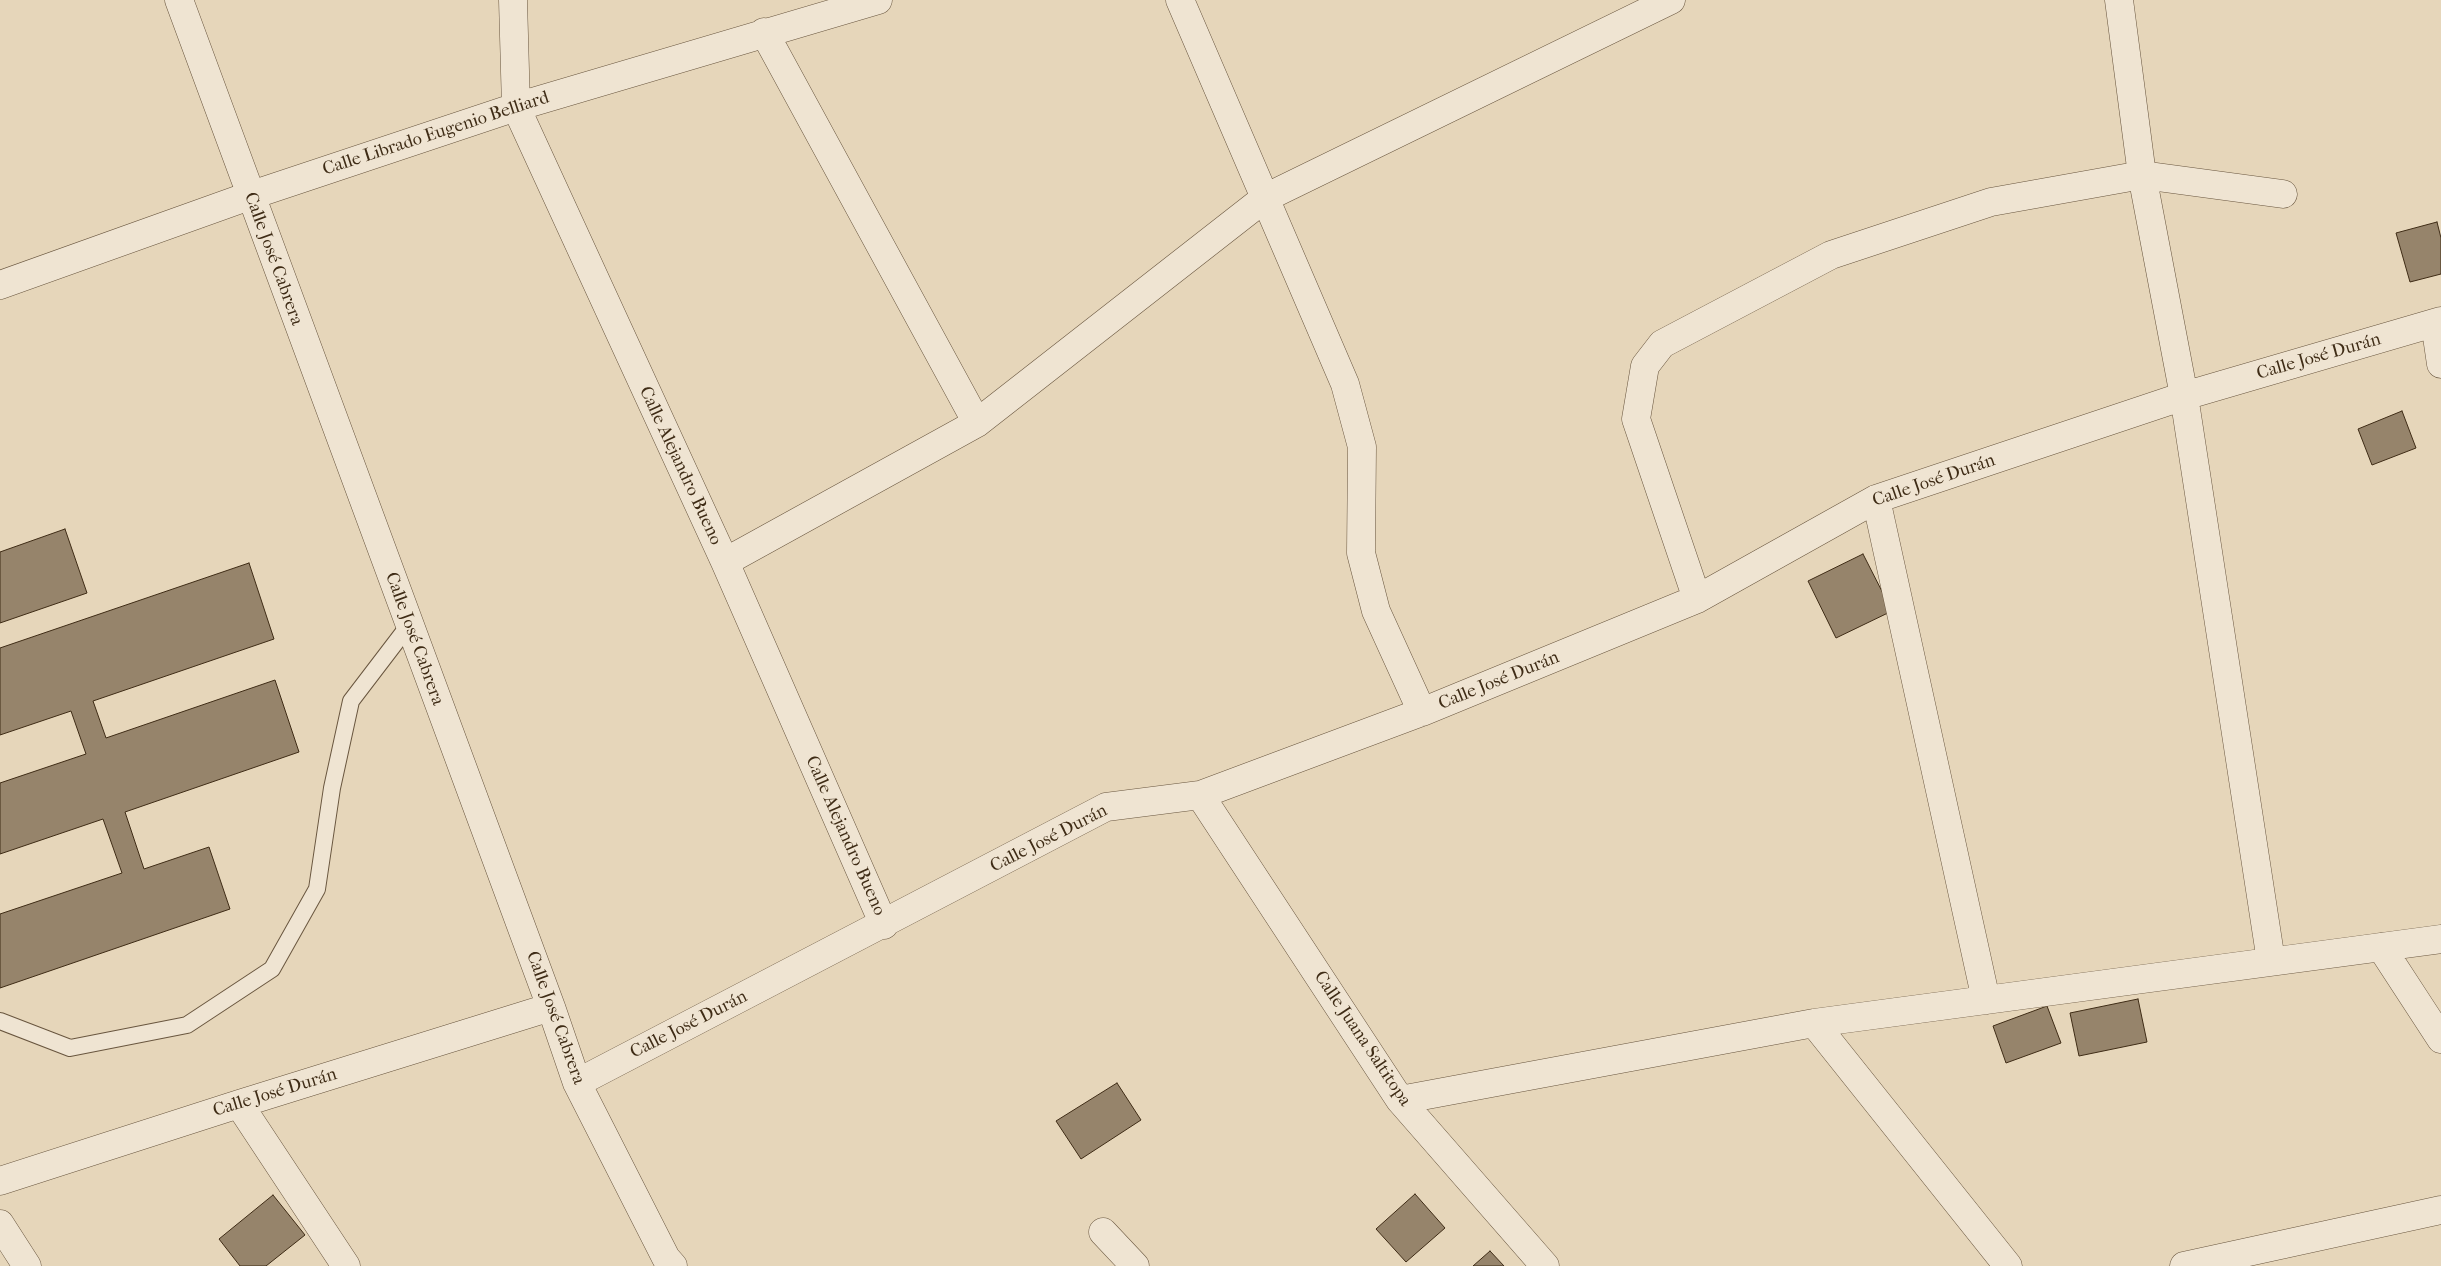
<!DOCTYPE html>
<meta charset="utf-8">
<style>
body{margin:0}
canvas{display:block;background:#e6d6ba}
</style>
<canvas width="2441" height="1266"></canvas>
<script>
const c = document.querySelector('canvas').getContext('2d');
c.lineJoin = 'round';
function fill(path, color) { c.fillStyle = color; c.fill(path, 'evenodd'); }
const toPath = rows => new Path2D(rows.map(r => 'M' + r).join(''));
function strokePath(path, color, width, dash) { c.strokeStyle = color; c.lineWidth = width; c.lineCap = dash ? 'butt' : 'round'; c.setLineDash(dash || []); c.stroke(path); }
function write(font, color, halo, rows, align = 'center') {
  c.font = font + ' "IM FELL French Canon",serif'; c.lineWidth = 4; c.setLineDash([]); c.textBaseline = 'middle'; c.strokeStyle = halo; c.fillStyle = color; for (const [text, x, y, turn = 0] of rows) {
    c.save(); c.translate(x, y); c.rotate((+turn || 0) * Math.PI / 180); c.textAlign = isNaN(turn) ? turn : align; if (halo) c.strokeText(text, 0, 0); c.fillText(text, 0, 0); c.restore();
  }
}
const building = toPath([
 [2437,222,2441,238,2441,274,2410,282,2396,233,2437,222],
 [2402,411,2416,448,2372,465,2358,429,2402,411],
 [65,529,87,593,0,623,0,552,65,529],
 [1863,554,1892,611,1836,638,1808,581,1863,554],
 [249,563,274,639,93,701,106,738,275,680,299,752,125,812,144,869,209,847,230,909,0,988,0,914,122,873,103,819,0,854,0,783,86,754,71,711,0,735,0,648,249,563],
 [2138,999,2147,1042,2079,1056,2070,1013,2138,999],
 [2047,1006,2061,1043,2006,1063,1993,1026,2047,1006],
 [1117,1083,1141,1120,1081,1159,1056,1121,1117,1083],
 [1415,1194,1445,1228,1406,1262,1376,1229,1415,1194],
 [273,1195,305,1235,266,1266,240,1266,219,1239,273,1195],
 [1490,1251,1504,1266,1473,1266,1490,1251]
]);
const lane = toPath([
 [0,1021,70,1048,187,1025,272,969,317,889,332,788,351,701,409,625]
]);
const street = toPath([
 [179,0,551,1007,577,1083,666,1258,673,1266],
 [513,0,516,107,725,562,884,925],
 [1180,0,1345,384,1362,447,1361,553,1376,611,1422,712],
 [2119,0,2142,175,2184,396,2271,961],
 [764,32,977,423],
 [0,285,249,196,516,107,878,0],
 [2435,323,2441,364],
 [1876,499,1986,1000],
 [725,562,977,423,1265,198,1671,0],
 [1697,599,1636,419,1645,366,1662,344,1831,255,1991,202,2142,175,2283,194],
 [1200,795,1400,1100,1545,1266],
 [2381,947,2441,1039],
 [1814,1023,2008,1266],
 [577,1083,1106,807,1200,795,1422,712,1697,599,1876,499,2184,396,2441,321],
 [1400,1100,1814,1023,2441,939],
 [239,1104,346,1266],
 [0,1181,239,1104,551,1007],
 [0,1224,27,1266],
 [1103,1232,1135,1266],
 [2184,1266,2441,1210]
]);
const streetNames = [
 ["Calle Librado Eugenio Belliard",436,134,-18],
 ["Calle José Cabrera",273,259,70],
 ["Calle José Durán",2319,357,-16],
 ["Calle Alejandro Bueno",680,466,65],
 ["Calle José Durán",1934,481,-19],
 ["Calle José Cabrera",414,639,70],
 ["Calle José Durán",1499,681,-22],
 ["Calle Alejandro Bueno",845,836,66],
 ["Calle José Durán",1049,839,-27],
 ["Calle José Cabrera",555,1018,70],
 ["Calle José Durán",689,1025,-27],
 ["Calle Juana Saltitopa",1362,1039,56],
 ["Calle José Durán",275,1093,-17]
];
fill(building, '#96846b');
strokePath(building, '#3f2c16', 1);
strokePath(lane, '#69563f', 18);
strokePath(street, '#69563f', 29);
strokePath(lane, '#efe4d2', 16);
strokePath(street, '#efe4d2', 28);
write('18px', '#3f2c16', '#efe4d2', streetNames);
</script>
